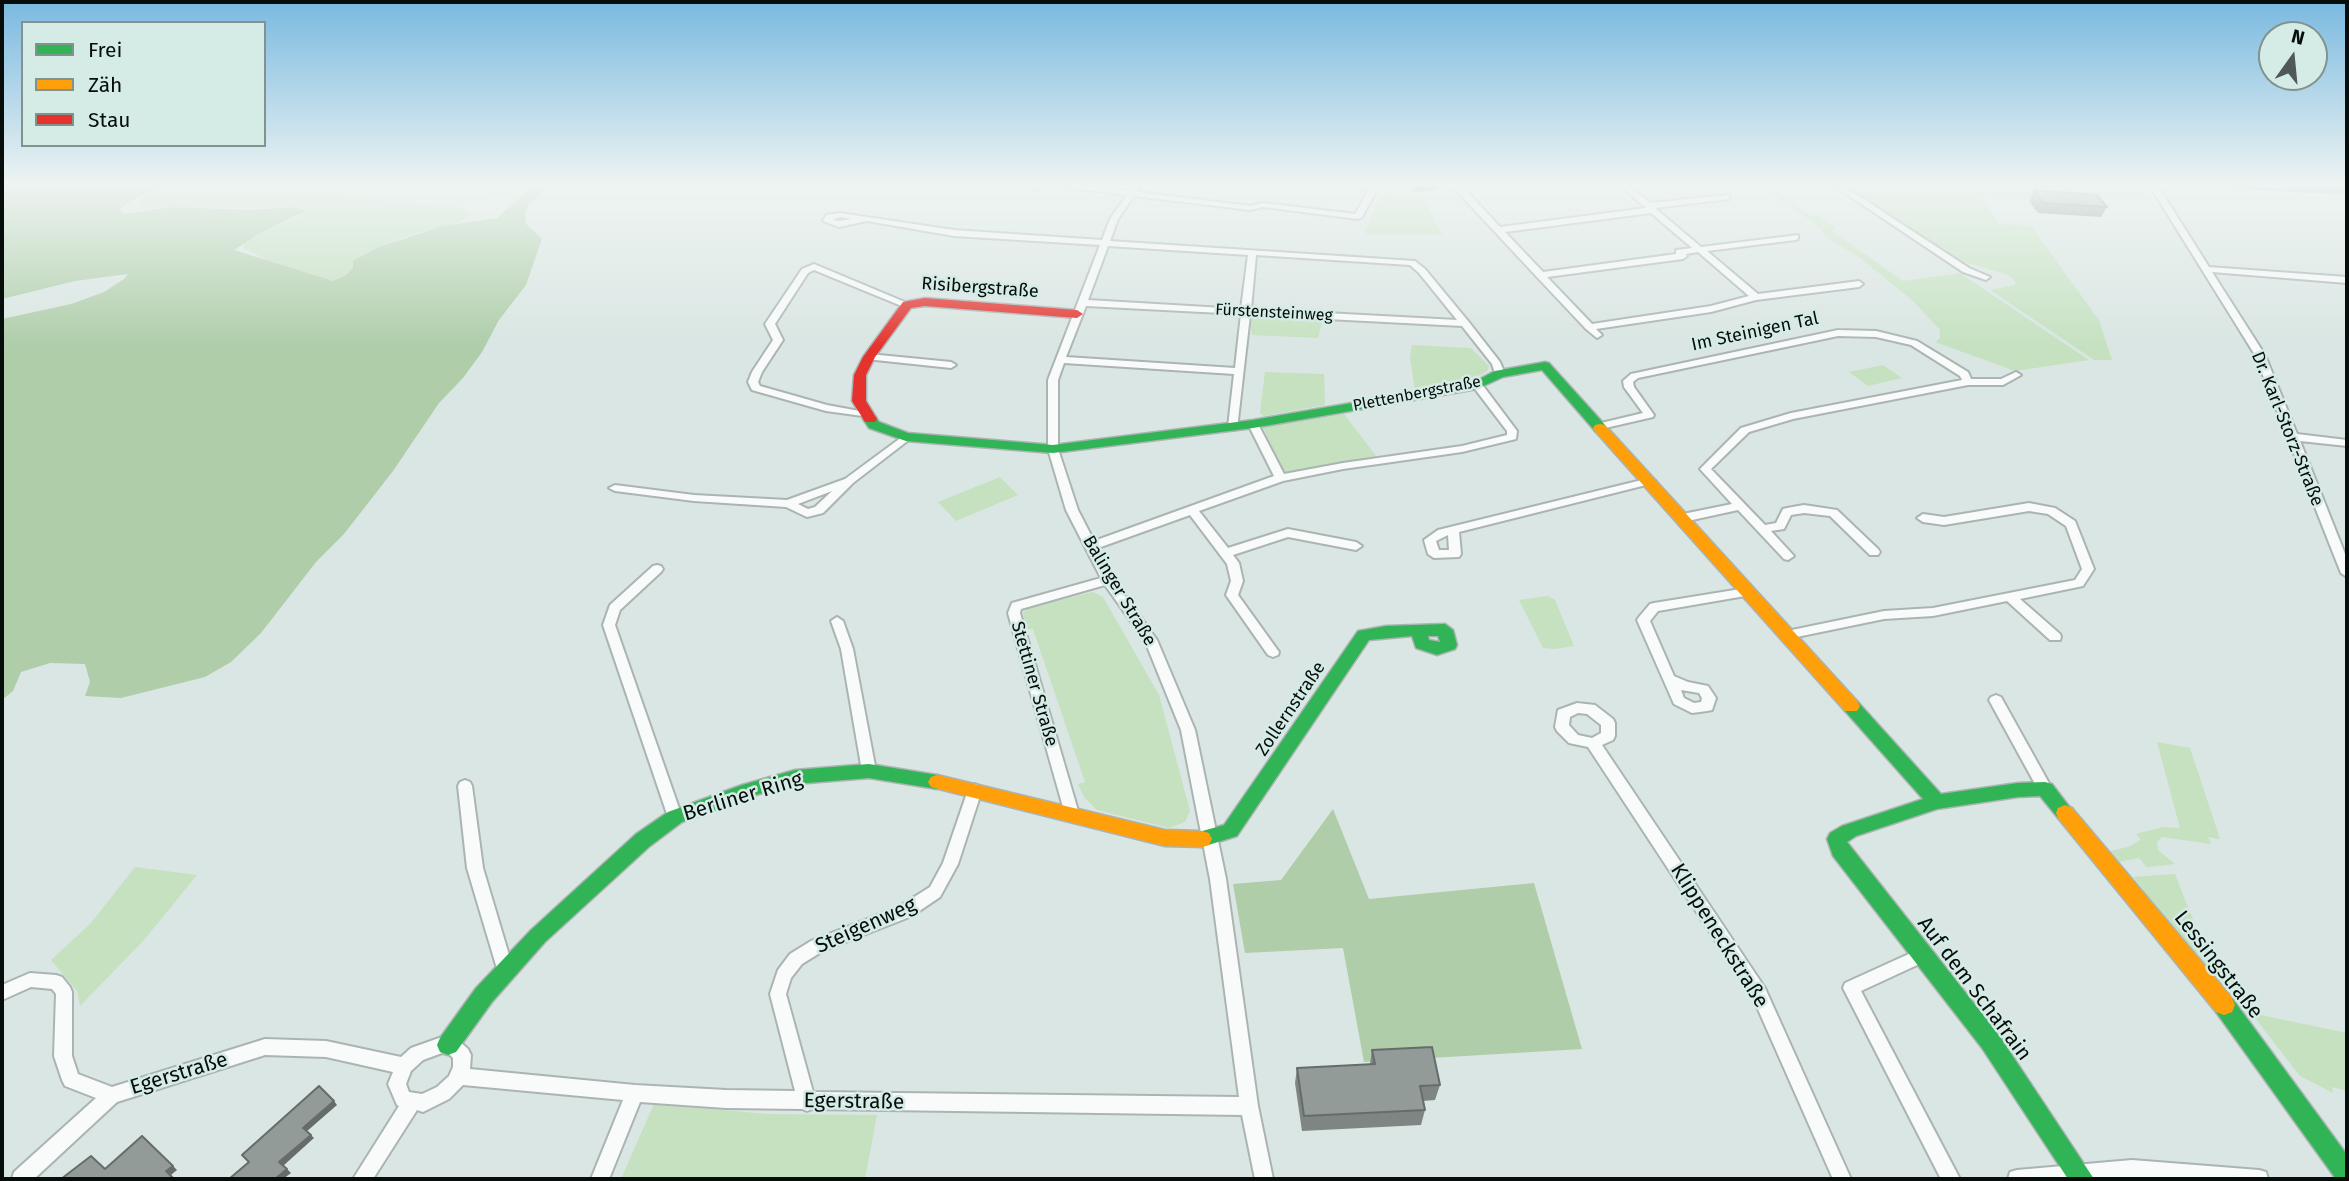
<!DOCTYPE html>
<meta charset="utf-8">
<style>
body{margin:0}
#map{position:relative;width:2349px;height:1181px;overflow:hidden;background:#dae6e3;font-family:"Fira Sans",sans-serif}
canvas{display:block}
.frame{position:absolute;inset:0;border:4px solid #060d0b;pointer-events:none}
.legend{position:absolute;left:21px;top:21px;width:245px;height:126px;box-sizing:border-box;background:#d5ebe5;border:2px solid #82928e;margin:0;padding:9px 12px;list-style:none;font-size:21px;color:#060d0b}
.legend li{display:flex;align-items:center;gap:14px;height:35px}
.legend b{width:35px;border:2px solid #82928e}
.north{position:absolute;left:2258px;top:21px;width:70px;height:70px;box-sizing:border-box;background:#d5ebe5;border:2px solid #82928e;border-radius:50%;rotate:15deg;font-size:19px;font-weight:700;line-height:28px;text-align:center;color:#060d0b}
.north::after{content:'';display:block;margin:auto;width:24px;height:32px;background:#505957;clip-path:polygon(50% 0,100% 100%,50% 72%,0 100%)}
</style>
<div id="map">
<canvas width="2349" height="1181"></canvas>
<div class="frame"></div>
<ul class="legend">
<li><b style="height:9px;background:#30b455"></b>Frei</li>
<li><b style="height:9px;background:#ff9f0a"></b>Zäh</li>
<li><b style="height:9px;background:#e5322d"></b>Stau</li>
</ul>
<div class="north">N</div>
</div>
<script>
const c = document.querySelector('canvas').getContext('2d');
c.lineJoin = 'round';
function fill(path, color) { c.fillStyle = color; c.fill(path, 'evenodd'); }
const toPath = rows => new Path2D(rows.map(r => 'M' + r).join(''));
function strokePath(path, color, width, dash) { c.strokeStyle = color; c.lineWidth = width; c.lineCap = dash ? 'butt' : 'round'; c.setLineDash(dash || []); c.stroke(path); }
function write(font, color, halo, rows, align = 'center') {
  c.font = font + ' "Fira Sans",sans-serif'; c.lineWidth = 5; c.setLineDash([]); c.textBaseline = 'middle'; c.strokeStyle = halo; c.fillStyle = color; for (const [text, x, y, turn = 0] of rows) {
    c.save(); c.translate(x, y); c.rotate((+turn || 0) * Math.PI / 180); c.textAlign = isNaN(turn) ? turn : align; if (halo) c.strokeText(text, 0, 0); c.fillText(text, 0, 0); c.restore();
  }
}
const green = toPath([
 [166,183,519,183,505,195,462,189,359,183,342,192,337,196,449,206,468,211,471,215,454,225,407,236,378,247,354,261,353,268,346,276,333,281,274,264,244,248,244,243,260,233,298,217,305,211,293,207,155,208,136,204,152,190],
 [1757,183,1765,183,1811,216,1817,215,1836,228,1831,230,1903,281,1960,273,2089,360,2015,371,1935,342,1940,338,1940,330,1914,302,1860,258,1826,237,1821,229,1787,204,1765,192],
 [1840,183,2134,183,2146,199,2075,194,2079,201,1981,195,1999,224,2031,226,2099,320,2112,360,2094,360,1990,290,2015,285,2015,281,2008,275,1954,259],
 [1381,194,1423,199,1443,235,1364,234],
 [1249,315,1323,318,1318,338,1252,335],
 [1412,345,1471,348,1489,366,1488,370,1481,375,1415,390,1410,358],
 [1883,365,1902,378,1868,386,1849,372],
 [1265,372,1324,374,1325,405,1264,416,1260,413],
 [1344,414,1377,457,1285,477,1263,427],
 [1000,477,1018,495,956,521,938,502],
 [1093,592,1103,597,1159,695,1190,811,1185,822,1169,828,1097,810,1084,797,1078,784,1085,782,1033,629,1026,629,1023,613,1028,607],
 [1548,596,1555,600,1574,646,1555,649,1543,648,1519,600],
 [2157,742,2190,748,2220,839,2208,837,2211,844,2162,837,2157,842,2158,850,2175,864,2147,867,2139,858,2119,862,2110,851,2128,847,2141,840,2136,834,2163,827,2180,828],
 [135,867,197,875,144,940,80,1006,77,991,51,960,91,923],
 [2175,874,2212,968,2224,970,2229,981,2216,981,2133,877],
 [2251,1013,2347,1033,2347,1091,2332,1087,2333,1093,2300,1076],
 [654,1104,768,1114,877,1115,865,1179,621,1179]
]);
const forest = toPath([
 [2,183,166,183,129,202,120,209,123,214,173,207,250,210,293,207,306,211,260,233,234,250,333,281,346,275,353,268,353,261,378,247,444,226,497,218,536,183,553,183,529,204,525,214,526,224,542,239,526,285,499,320,482,352,463,378,439,403,393,471,344,534,316,562,261,633,231,662,205,677,121,698,85,696,90,682,85,664,50,663,21,672,13,691,2,700,2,319,71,304,104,292,124,279,128,274,75,281,2,299],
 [1333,809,1369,899,1534,883,1582,1049,1364,1062,1343,948,1245,953,1233,884,1281,880]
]);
const water = toPath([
 [2198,183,2347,183,2347,195,2218,188]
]);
const street = toPath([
 [1008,183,1068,183,1130,191,1135,183,1143,183,1137,192,1250,206,1263,203,1355,214,1369,190,1339,183,1358,183,1377,186,1378,188,1362,217,1358,219,1263,207,1250,210,1134,196,1118,219,1110,241,1415,261,1425,269,1468,321,1500,362,1505,374,1504,376,1496,376,1492,364,1462,326,1250,315,1237,429,1233,430,1228,427,1234,374,1064,363,1058,380,1058,449,1078,510,1094,541,1274,476,1248,424,1249,422,1257,422,1258,424,1284,474,1343,463,1462,446,1507,435,1507,431,1472,385,1477,382,1481,383,1517,431,1516,439,1462,452,1343,469,1283,481,1199,511,1228,548,1288,529,1356,542,1362,546,1356,550,1288,537,1233,555,1239,563,1243,581,1238,595,1279,652,1278,655,1273,657,1268,655,1226,595,1231,581,1227,564,1190,515,1098,548,1113,579,1157,640,1195,730,1226,879,1258,1106,1273,1179,1255,1179,1242,1115,812,1109,807,1111,802,1109,726,1108,640,1102,609,1179,591,1179,623,1100,463,1085,449,1099,423,1112,417,1110,373,1179,353,1179,399,1106,397,1105,388,1084,393,1072,326,1057,265,1055,117,1102,34,1179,12,1179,14,1172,96,1098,65,1086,62,1080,54,1056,56,994,52,989,31,987,2,1000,2,985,30,973,56,975,62,977,70,987,72,992,72,1056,78,1074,112,1087,265,1039,326,1041,401,1057,411,1048,442,1037,459,1041,468,1049,471,1055,470,1069,635,1085,726,1090,795,1091,770,994,778,970,790,954,811,941,900,906,930,887,943,863,968,790,970,786,975,784,980,786,982,790,958,864,940,897,912,916,823,951,802,964,791,978,786,994,813,1092,1239,1097,1210,879,1181,730,1145,641,1105,585,1021,609,1020,613,1079,814,1077,818,1072,820,1067,818,1065,814,1008,613,1012,603,1101,578,1066,510,1048,449,1048,380,1100,245,954,236,867,221,839,227,823,221,826,215,840,213,954,230,1102,240,1110,219,1127,195,1048,185,1037,188,1012,185,1008,183],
 [840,217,852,219,839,221,832,220,840,217],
 [1108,246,1248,255,1241,309,1088,300,1108,246],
 [1256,255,1410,265,1419,273,1457,320,1251,309,1256,255],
 [1086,306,1241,314,1235,368,1066,357,1086,306],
 [442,1053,449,1054,453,1058,453,1067,449,1076,437,1087,422,1094,409,1092,406,1084,411,1071,423,1060,442,1053],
 [1453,183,1473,183,1462,186,1500,227,1646,208,1617,183,1626,183,1650,203,1726,195,1729,195,1729,199,1655,208,1701,247,1798,235,1798,239,1795,240,1707,251,1758,294,1859,281,1863,284,1859,287,1756,300,1711,312,1596,329,1602,335,1597,338,1586,329,1537,277,1453,187,1453,183],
 [1651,213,1692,248,1676,250,1676,254,1543,272,1505,232,1651,213],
 [1698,252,1749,296,1711,306,1592,324,1547,277,1683,259,1687,256,1686,254,1698,252],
 [1830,183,1839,183,1969,268,1990,277,1986,280,1963,272,1830,183],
 [2148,183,2156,183,2209,267,2347,277,2347,283,2212,272,2265,355,2297,434,2347,440,2347,446,2300,441,2347,559,2347,577,2341,573,2255,355,2148,183],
 [814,264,912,305,907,308,904,307,814,270,808,273,775,324,783,340,762,372,758,382,760,386,827,405,870,413,870,417,826,411,752,390,748,382,752,372,773,340,765,324,802,269,814,264],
 [1838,330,1876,331,1917,341,1968,372,1971,379,2001,379,2016,372,2021,375,2003,385,1968,385,1793,419,1749,432,1711,469,1765,525,1776,523,1783,509,1787,508,1804,505,1837,510,1878,549,1880,552,1878,555,1870,555,1830,516,1804,513,1791,515,1784,529,1771,531,1794,556,1788,560,1784,559,1738,510,1683,522,1677,518,1683,514,1732,504,1700,469,1741,428,1791,413,1962,380,1960,376,1911,345,1876,337,1838,336,1638,378,1633,382,1634,387,1654,415,1653,417,1601,429,1596,426,1597,424,1643,413,1624,387,1623,381,1631,374,1838,330],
 [869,354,951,362,956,365,951,368,866,359,866,355,869,354],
 [906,434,910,435,911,437,910,439,853,483,823,513,807,517,786,507,694,501,615,491,609,488,615,485,694,495,787,500,845,479,906,434],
 [832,491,815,507,808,509,798,504,832,491],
 [1650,478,1656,481,1654,483,1459,532,1461,554,1459,557,1434,558,1428,554,1424,540,1438,530,1650,478],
 [1448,535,1449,550,1439,550,1436,541,1448,535],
 [2029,503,2055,508,2075,521,2094,569,2083,586,2020,599,2060,634,2061,637,2060,640,2050,640,2007,601,1933,616,1884,619,1787,639,1781,635,1787,631,1884,611,1933,608,2075,580,2082,569,2066,526,2048,514,2029,511,1944,525,1923,522,1917,518,1923,514,1944,517,2029,503],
 [657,565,661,566,663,569,661,572,620,610,615,625,682,817,680,821,675,823,670,821,668,817,603,625,610,605,653,566,657,565],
 [1747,588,1753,592,1751,595,1658,611,1650,621,1674,676,1688,682,1708,686,1716,698,1712,710,1707,711,1692,713,1674,704,1637,620,1639,617,1650,604,1654,603,1747,588],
 [1681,690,1699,693,1702,698,1701,702,1694,703,1684,698,1681,690],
 [837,617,843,621,853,649,876,771,874,775,869,776,864,775,862,771,841,649,831,621,837,617],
 [1996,695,2001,697,2050,785,2052,789,2050,793,2045,795,2040,793,1989,700,1991,697,1996,695],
 [1577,703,1595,705,1613,719,1615,723,1615,736,1613,740,1602,745,1765,988,1851,1179,1833,1179,1753,998,1588,747,1569,743,1557,731,1555,727,1558,710,1577,703],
 [1578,713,1587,714,1601,725,1601,733,1592,738,1578,735,1569,725,1570,717,1578,713],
 [465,780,470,782,472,786,483,868,514,972,512,977,506,979,500,977,498,972,467,868,458,786,460,782,465,780],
 [1922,948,1928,950,1930,955,1928,960,1861,991,1960,1179,1941,1179,1843,988,1845,983,1922,948],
 [2132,1160,2259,1170,2266,1172,2268,1179,2008,1179,2010,1172,2017,1170,2132,1160]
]);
const fast = toPath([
 [1545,362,1549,363,1605,425,1607,428,1605,431,1595,431,1542,370,1503,377,1477,389,1253,428,1053,453,906,441,869,428,863,419,865,416,875,416,879,422,908,433,1053,445,1253,420,1474,382,1495,371,1545,362],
 [1445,624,1453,630,1457,645,1455,649,1437,655,1416,648,1412,636,1369,640,1237,836,1202,847,1195,845,1192,839,1195,833,1224,825,1358,631,1386,626,1445,624],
 [1428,636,1438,636,1440,642,1429,640,1428,636],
 [1851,700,1857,701,1941,794,2018,783,2045,782,2052,784,2074,813,2072,818,2065,821,2058,818,2040,796,2018,797,1937,809,1856,836,1847,842,1998,1034,2094,1179,2068,1179,1982,1048,1833,856,1827,839,1830,833,1842,826,1923,799,1845,711,1842,706,1845,701,1851,700],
 [869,764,937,775,943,777,946,782,943,787,937,789,869,778,795,784,752,796,682,822,650,846,545,942,492,1002,456,1052,448,1055,440,1052,437,1045,440,1038,476,988,531,930,636,834,668,812,742,785,795,770,869,764],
 [2224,995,2232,998,2347,1155,2347,1179,2336,1179,2216,1012,2213,1005,2216,998,2224,995]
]);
const slow = toPath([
 [1600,424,1605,425,1857,701,1860,706,1857,711,1845,711,1595,431,1593,428,1595,425,1600,424],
 [937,775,1165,830,1202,831,1209,833,1212,839,1209,845,1202,847,1165,846,931,787,928,782,931,777,937,775],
 [2065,805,2072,808,2232,998,2235,1005,2232,1012,2224,1015,2216,1012,2058,818,2056,813,2058,808,2065,805]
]);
const jam = toPath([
 [925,298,1077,310,1083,314,1077,318,925,306,911,308,875,357,866,375,866,401,877,419,875,422,865,422,852,401,854,375,863,357,903,302,925,298]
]);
const wall = toPath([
 [1406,183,1439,183,1438,189,1415,192],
 [2034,190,2107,207,2101,217,2038,213,2029,201],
 [1372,1050,1440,1085,1435,1100,1423,1101,1425,1110,1421,1125,1302,1131,1295,1083,1297,1068,1370,1064]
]);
const shadedWall = toPath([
 [1416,183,1439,183,1438,189,1415,192],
 [334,1101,337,1105,306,1132,303,1128],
 [311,1135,314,1138,283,1166,279,1162],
 [146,1139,177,1170,171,1175,166,1171],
 [287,1169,291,1173,283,1179,275,1179]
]);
const building = toPath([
 [2034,190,2097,195,2107,207,2043,203,2034,190],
 [1432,1047,1440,1085,1420,1086,1425,1110,1304,1116,1297,1068,1375,1064,1372,1050,1432,1047],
 [319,1086,334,1101,303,1128,311,1135,279,1162,287,1169,275,1179,229,1179,249,1162,242,1155,319,1086],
 [142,1136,173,1166,166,1171,174,1179,61,1179,91,1156,105,1169,142,1136]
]);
const farStreetnames = [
 ["Fürstensteinweg",1274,313,3],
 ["Plettenbergstraße",1417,394,-11]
];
const streetNames = [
 ["Risibergstraße",980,288,4],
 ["Im Steinigen Tal",1755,332,-12],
 ["Dr. Karl-Storz-Straße",2287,429,68],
 ["Balinger Straße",1119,591,59],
 ["Stettiner Straße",1034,684,74],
 ["Zollernstraße",1291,709,-56]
];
const nearStreetnames = [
 ["Berliner Ring",743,797,-17],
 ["Steigenweg",866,926,-24],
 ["Klippeneckstraße",1719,936,58],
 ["Lessingstraße",2218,965,52],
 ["Auf dem Schafrain",1974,989,53],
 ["Egerstraße",179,1074,-17],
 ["Egerstraße",854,1102,1]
];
fill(green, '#c5e1c0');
fill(forest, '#aecda8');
fill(water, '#74c0d5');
strokePath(street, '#abb4b3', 4);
strokePath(fast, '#abb4b3', 3);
strokePath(slow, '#abb4b3', 3);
strokePath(jam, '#abb4b3', 3);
fill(street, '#f9fbfb');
fill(fast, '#30b455');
fill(slow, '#ff9f0a');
fill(jam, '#e5322d');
fill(wall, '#7e8583');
fill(shadedWall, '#666c6a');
fill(building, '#929b98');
strokePath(building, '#666c6a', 2);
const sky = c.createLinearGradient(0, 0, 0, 348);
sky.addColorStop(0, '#79b9e0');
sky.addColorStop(0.53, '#eef4f2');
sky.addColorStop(1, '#eef4f200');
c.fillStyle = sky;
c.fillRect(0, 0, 2349, 348);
write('16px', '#060d0b', '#d5ebe5', farStreetnames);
write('18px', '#060d0b', '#d5ebe5', streetNames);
write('21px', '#060d0b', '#d5ebe5', nearStreetnames);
</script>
